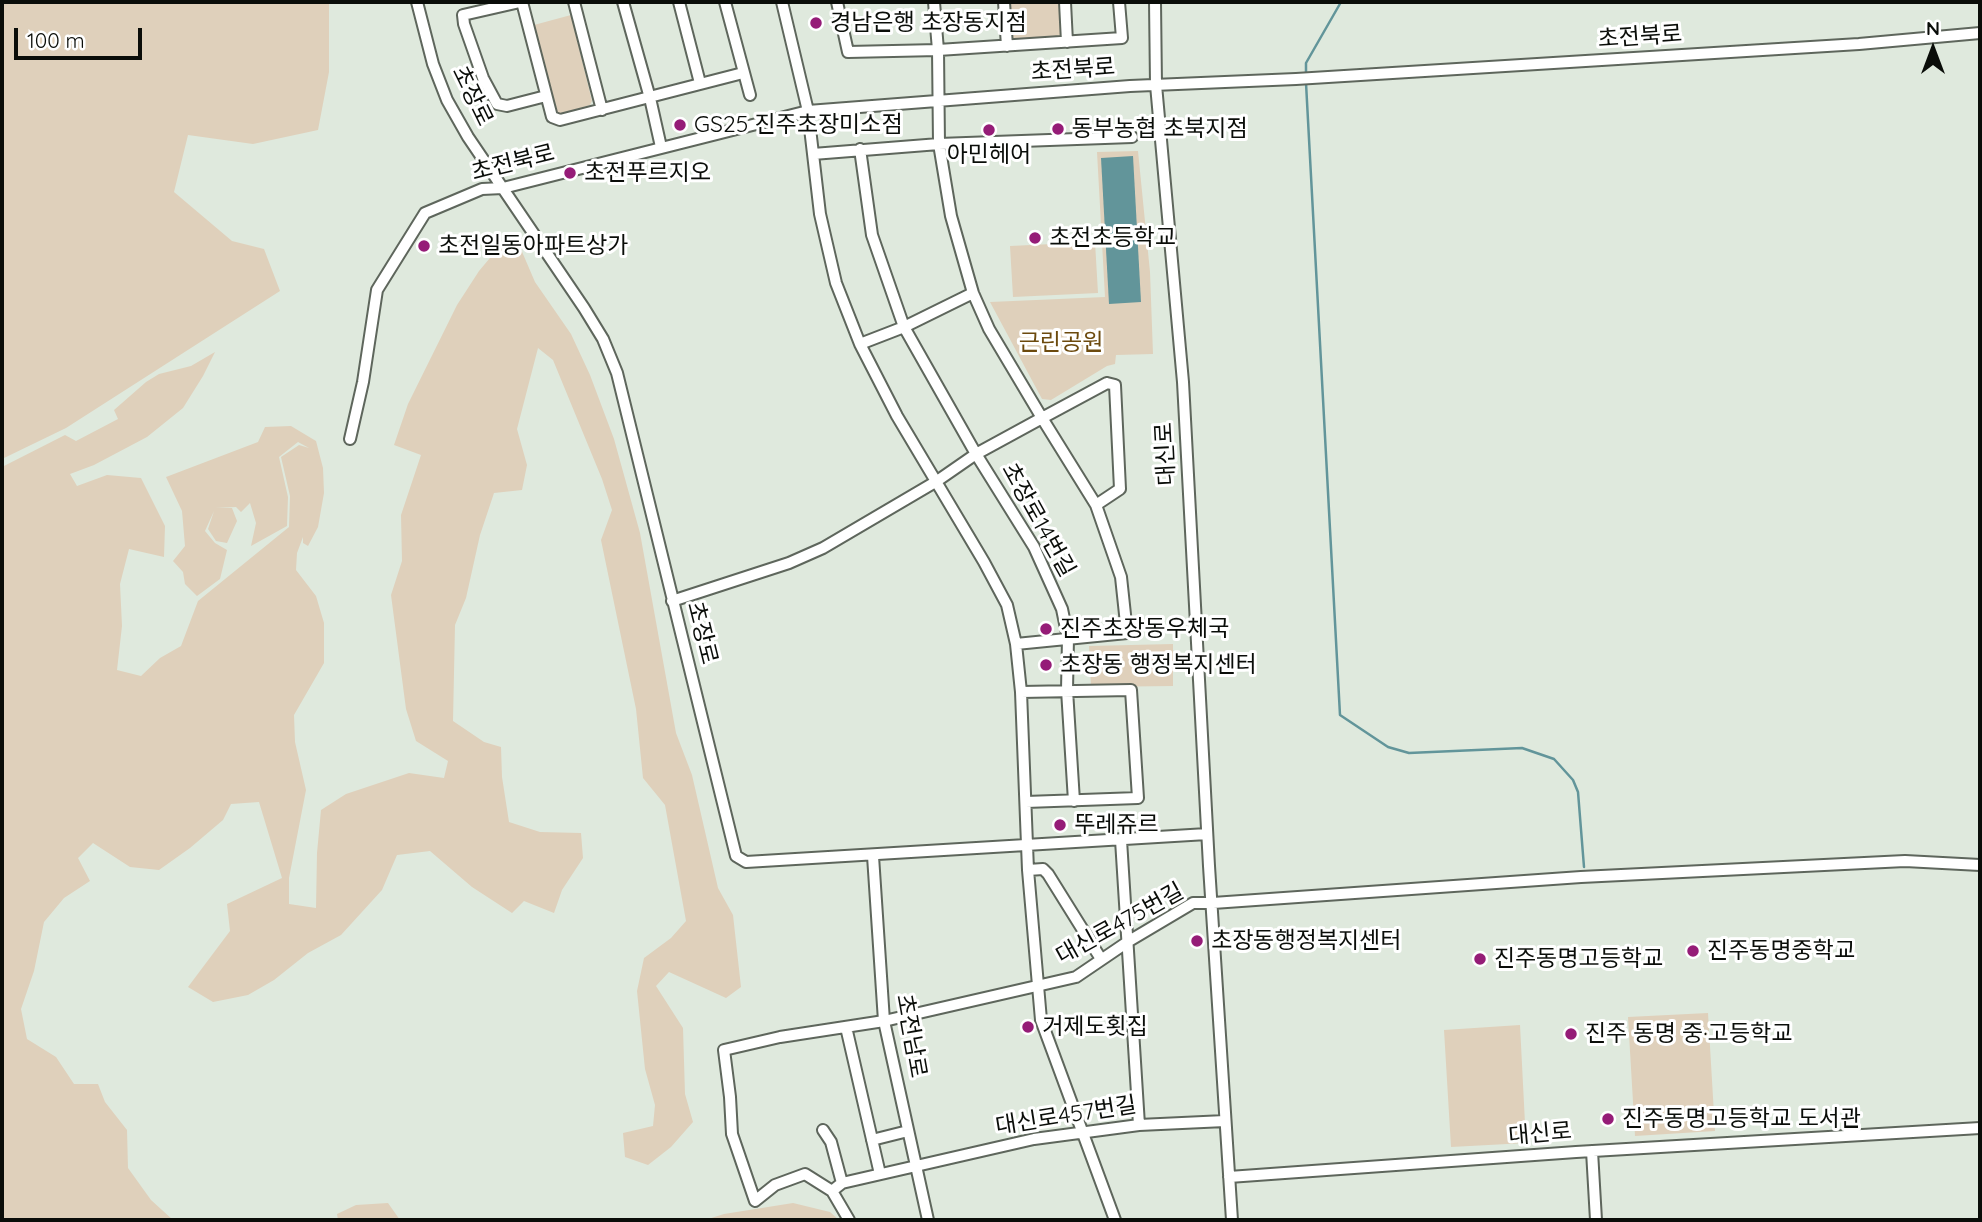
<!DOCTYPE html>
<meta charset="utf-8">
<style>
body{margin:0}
#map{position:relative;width:1982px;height:1222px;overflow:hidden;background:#dfe9dd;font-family:Quicksand,sans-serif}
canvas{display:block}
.frame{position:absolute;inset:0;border:4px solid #0a0d09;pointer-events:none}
.north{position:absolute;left:1898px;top:14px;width:70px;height:70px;-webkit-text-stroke:5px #fff;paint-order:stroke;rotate:0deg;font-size:19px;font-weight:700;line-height:28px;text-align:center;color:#0a0d09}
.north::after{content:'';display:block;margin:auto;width:24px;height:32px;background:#0a0d09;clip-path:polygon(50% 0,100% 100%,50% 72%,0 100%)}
.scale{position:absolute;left:14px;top:28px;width:128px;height:32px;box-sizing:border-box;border:4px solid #0a0d09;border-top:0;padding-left:9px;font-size:21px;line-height:24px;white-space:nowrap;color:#0a0d09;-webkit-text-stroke:5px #fff;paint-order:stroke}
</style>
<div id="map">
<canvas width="1982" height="1222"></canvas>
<div class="frame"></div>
<div class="north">N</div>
<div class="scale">100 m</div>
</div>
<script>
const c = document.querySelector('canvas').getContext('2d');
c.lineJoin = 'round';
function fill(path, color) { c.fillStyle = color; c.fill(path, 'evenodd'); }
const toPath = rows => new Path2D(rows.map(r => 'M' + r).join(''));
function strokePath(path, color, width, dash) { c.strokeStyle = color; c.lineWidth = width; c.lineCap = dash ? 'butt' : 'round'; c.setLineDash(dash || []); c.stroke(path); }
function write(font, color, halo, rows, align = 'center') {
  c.font = font + ' Quicksand,"Noto Sans KR",sans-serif'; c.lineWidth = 6; c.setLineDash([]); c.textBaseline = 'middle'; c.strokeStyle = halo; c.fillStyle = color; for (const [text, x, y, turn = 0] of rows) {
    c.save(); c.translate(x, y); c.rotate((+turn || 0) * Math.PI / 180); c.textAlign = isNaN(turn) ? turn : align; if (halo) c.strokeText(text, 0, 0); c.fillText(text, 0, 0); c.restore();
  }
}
const green = toPath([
 [2,2,329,2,329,72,318,130,253,144,188,135,174,192,232,241,264,249,280,291,66,428,2,459],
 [1008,2,1060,2,1062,38,1011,41],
 [571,15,592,101,590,105,560,114,556,112,534,25],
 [1138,151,1150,272,1153,354,1116,355,1115,364,1107,366,1051,400,1042,399,990,302,1105,297,1097,152],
 [1095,242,1098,293,1013,297,1010,246],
 [500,246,520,247,535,282,571,334,590,375,614,439,640,533,676,733,692,775,718,888,733,915,741,987,726,998,669,972,656,986,683,1028,685,1094,693,1122,671,1147,648,1165,625,1157,623,1133,653,1126,655,1105,645,1069,637,991,644,958,671,938,686,921,665,805,643,778,636,709,601,540,612,510,602,479,553,360,538,348,517,429,527,465,522,490,494,493,480,535,466,598,455,625,453,721,484,742,501,747,502,777,509,822,540,832,581,833,583,858,562,890,554,913,524,901,512,913,472,887,430,851,397,855,382,890,341,935,308,953,274,980,248,995,213,1002,188,987,230,931,227,904,282,878,259,802,231,804,223,820,190,848,159,870,130,867,93,843,78,858,90,881,64,898,44,922,34,971,21,1009,27,1039,56,1057,74,1084,98,1084,105,1102,127,1130,128,1168,151,1200,173,1220,2,1220,2,467,65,435,76,441,118,419,114,410,146,382,159,374,191,366,215,352,203,376,183,408,147,437,94,465,70,474,77,486,107,475,141,478,165,526,164,557,129,549,120,584,122,626,117,670,141,676,160,658,181,646,198,601,289,527,290,496,281,457,299,445,309,448,298,442,279,457,288,497,287,526,251,546,256,523,250,503,241,512,236,507,216,508,232,508,237,521,227,543,216,541,208,529,214,511,205,531,215,543,227,550,220,579,197,596,185,584,183,572,173,561,185,546,182,511,166,477,258,442,265,427,291,426,316,441,323,468,324,493,318,527,308,546,303,543,303,537,297,553,296,570,316,596,324,623,324,663,294,715,295,742,306,790,289,878,289,904,316,908,317,853,321,810,346,794,409,773,444,778,448,761,416,741,406,709,391,595,402,561,401,515,421,455,394,445,408,404,457,305,479,271],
 [1173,644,1173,686,1091,687,1089,646],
 [1708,1013,1715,1131,1635,1136,1628,1017],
 [1520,1025,1526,1143,1451,1147,1444,1030],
 [388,1203,400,1220,338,1220,337,1214,356,1205],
 [793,1203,830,1212,839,1220,705,1220,724,1214]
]);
const water = toPath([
 [1133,156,1141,302,1109,304,1101,158]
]);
const stream = toPath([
 [1306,77,1306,63,1341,2],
 [1306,83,1340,715,1388,747,1409,753,1522,748,1554,759,1573,780,1578,792,1584,867]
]);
const minor = toPath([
 [417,2,433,64,447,100,468,137,584,308,603,339,617,373,736,856,746,862,1207,834],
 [520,2,463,15,464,24,483,78,497,104,507,106,546,96],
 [522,2,552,117,560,120,743,73],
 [574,2,602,110],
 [623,2,650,98,661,147],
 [679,2,700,83],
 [725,2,750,95],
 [782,2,808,111,820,214,836,283,860,344,897,416,984,562,1007,605,1016,644,1021,692,1028,870,1041,1020,1115,1220],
 [837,2,848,52,938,50,1122,38,1119,2],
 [934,2,938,50,939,144,951,216,973,293,989,329,1042,418,976,454,1034,547,1062,609,1068,638,1067,690,1074,801],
 [1004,2,1007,46],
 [1065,2,1067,42],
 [1155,2,1156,85,1183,382,1209,866,1232,1220],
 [860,149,872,235,904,327,973,293],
 [813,154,939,144,1132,137],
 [1107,383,1115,385,1120,489,1096,505,1042,418,1107,383],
 [350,439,363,382,377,290,425,213,482,189,503,188,808,111,1130,86,1296,79,1859,44,1980,33],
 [672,601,789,563,823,548,937,481,976,454,904,327,860,344],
 [1016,644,1127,633,1121,577,1096,505],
 [1021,692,1131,690,1138,798,1026,802],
 [1121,840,1139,1125],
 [873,856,884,1021,928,1220],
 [1028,870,1043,869,1048,874,1101,959],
 [846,1027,880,1174],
 [1225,1121,1139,1125,1034,1139,842,1183,832,1191,805,1174,775,1185,755,1201,732,1134,730,1097,724,1050,780,1037,884,1021,1076,977,1129,941,1193,903,1213,903,1581,877,1905,861,1980,865],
 [823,1130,831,1142,842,1183],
 [872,1140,908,1131],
 [1592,1151,1596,1220],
 [1229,1177,1576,1152,1980,1128],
 [832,1191,849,1220]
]);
const markers = [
 [816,23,7,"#951c77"],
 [680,125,7,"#951c77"],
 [1058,129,7,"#951c77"],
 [989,130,7,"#951c77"],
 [570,173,7,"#951c77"],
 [1035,238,7,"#951c77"],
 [424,246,7,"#951c77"],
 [1046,629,7,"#951c77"],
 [1046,665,7,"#951c77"],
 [1060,825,7,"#951c77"],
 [1197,941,7,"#951c77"],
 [1693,951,7,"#951c77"],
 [1480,959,7,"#951c77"],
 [1028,1027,7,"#951c77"],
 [1571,1034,7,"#951c77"],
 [1608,1119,7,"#951c77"]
];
const poiNames = [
 ["경남은행 초장동지점",830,23],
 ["GS25 진주초장미소점",694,125],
 ["동부농협 초북지점",1072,129],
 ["아민헤어",989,155,"center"],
 ["초전푸르지오",584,173],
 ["초전초등학교",1049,238],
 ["초전일동아파트상가",438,246],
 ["진주초장동우체국",1060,629],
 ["초장동 행정복지센터",1060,665],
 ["뚜레쥬르",1074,825],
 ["초장동행정복지센터",1211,941],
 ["진주동명중학교",1707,951],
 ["진주동명고등학교",1494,959],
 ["거제도횟집",1042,1027],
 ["진주 동명 중·고등학교",1585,1034],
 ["진주동명고등학교 도서관",1622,1119]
];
const streetNames = [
 ["초전북로",1640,37,-4],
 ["초전북로",1073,70,-4],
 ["초장로",472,96,64],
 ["초전북로",513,163,-14],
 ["대신로",1166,454,-93],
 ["초장로14번길",1038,520,61],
 ["초장로",702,633,76],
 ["대신로475번길",1120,924,-29],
 ["초전남로",911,1036,80],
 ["대신로457번길",1066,1116,-9],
 ["대신로",1540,1134,-5]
];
const parkNames = [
 ["근린공원",1061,343]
];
fill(green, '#dfd0bb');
fill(water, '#62959a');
strokePath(stream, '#62959a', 2.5);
strokePath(minor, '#5e665c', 14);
strokePath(minor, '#fff', 10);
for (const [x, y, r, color] of markers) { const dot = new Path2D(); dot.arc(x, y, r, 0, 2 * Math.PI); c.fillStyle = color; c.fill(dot); strokePath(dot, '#fff', 2.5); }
write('23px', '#0a0d09', '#fff', poiNames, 'left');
write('23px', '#0a0d09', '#fff', streetNames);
write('23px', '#6c4a0e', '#fff', parkNames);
</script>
